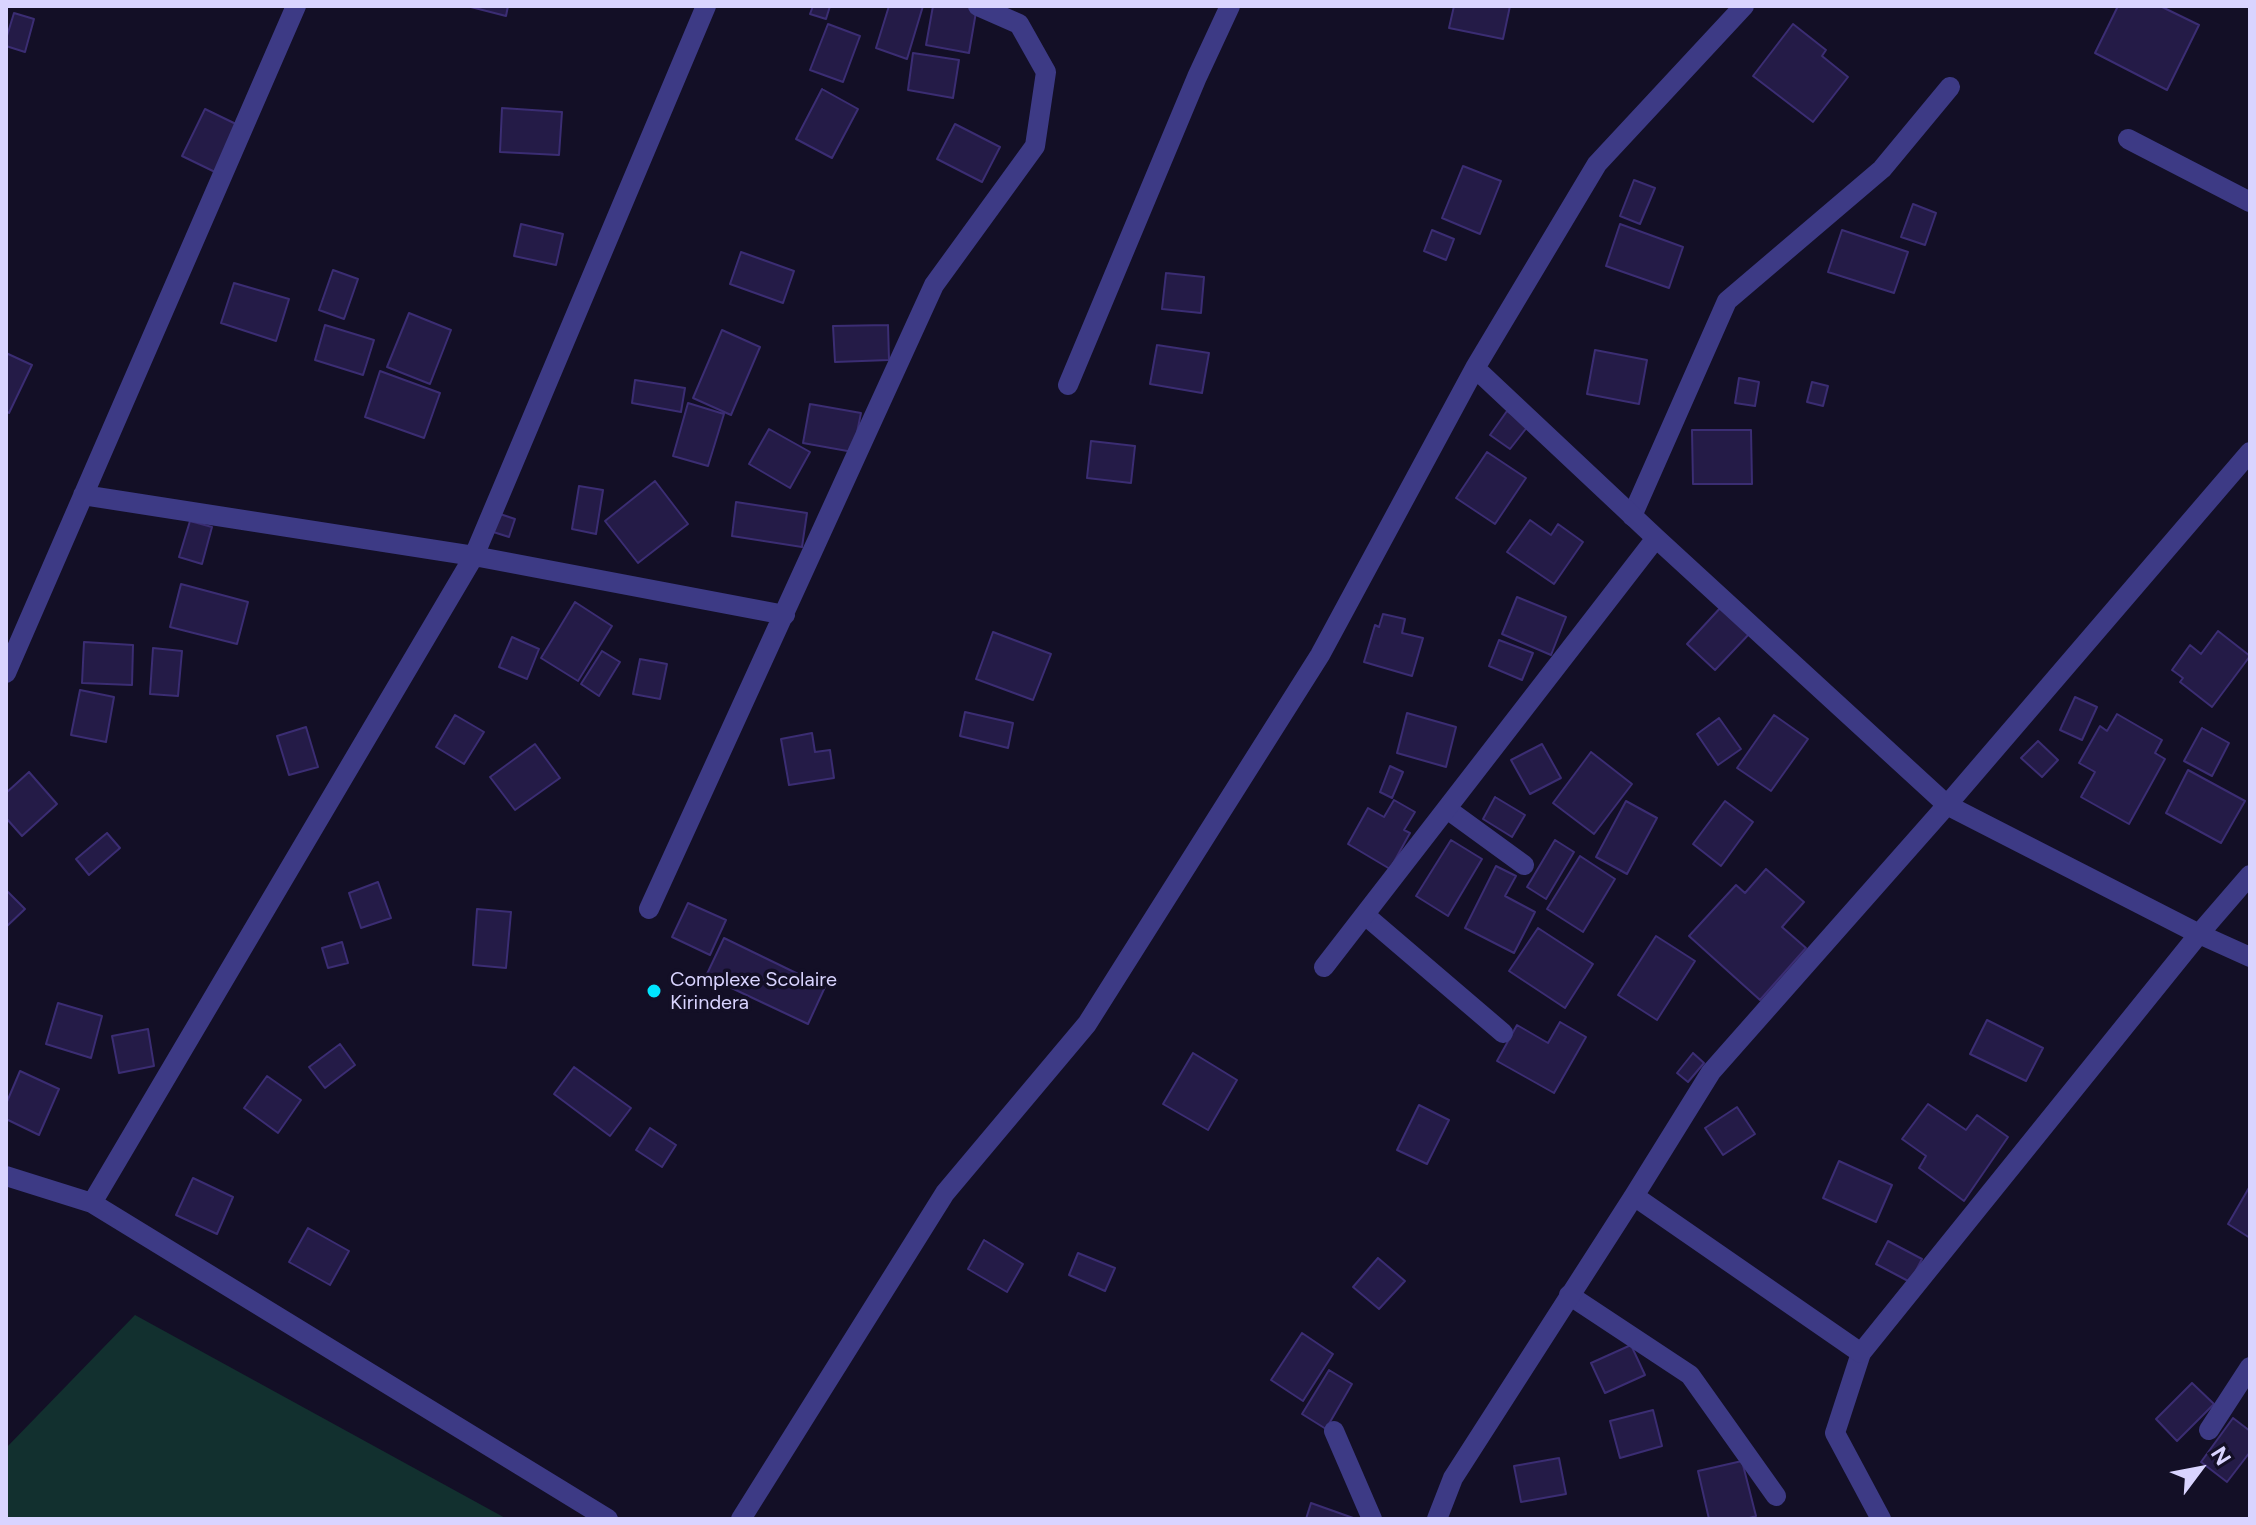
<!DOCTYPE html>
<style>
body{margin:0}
#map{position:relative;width:2256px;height:1525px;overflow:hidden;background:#130f26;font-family:Figtree,sans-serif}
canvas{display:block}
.frame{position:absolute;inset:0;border:8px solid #d9d4ff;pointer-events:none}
.north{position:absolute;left:2160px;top:1429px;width:80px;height:80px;-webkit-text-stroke:6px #130f26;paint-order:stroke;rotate:58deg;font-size:22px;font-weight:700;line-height:32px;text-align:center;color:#d9d4ff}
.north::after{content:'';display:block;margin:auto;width:28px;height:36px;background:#d9d4ff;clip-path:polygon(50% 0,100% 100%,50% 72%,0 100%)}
</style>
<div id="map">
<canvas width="2256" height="1525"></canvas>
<div class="frame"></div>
<div class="north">N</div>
</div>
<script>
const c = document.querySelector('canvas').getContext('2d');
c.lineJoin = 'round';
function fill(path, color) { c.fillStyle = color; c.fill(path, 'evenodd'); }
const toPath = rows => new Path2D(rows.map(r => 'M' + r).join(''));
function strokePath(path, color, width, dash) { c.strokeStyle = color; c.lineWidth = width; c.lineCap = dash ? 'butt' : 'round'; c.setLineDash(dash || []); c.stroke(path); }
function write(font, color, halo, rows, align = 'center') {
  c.font = font + ' Figtree,sans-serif'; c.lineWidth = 7; c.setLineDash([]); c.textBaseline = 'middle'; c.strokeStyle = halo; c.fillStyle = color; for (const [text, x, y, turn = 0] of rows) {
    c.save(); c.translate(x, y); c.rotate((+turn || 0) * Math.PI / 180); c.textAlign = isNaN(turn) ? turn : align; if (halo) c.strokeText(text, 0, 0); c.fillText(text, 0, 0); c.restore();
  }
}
const green = toPath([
 [135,1315,507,1519,6,1519,6,1448]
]);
const building = toPath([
 [467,6,508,6,506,16,467,6],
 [813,6,830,6,826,19,810,14,813,6],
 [889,6,923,6,907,59,876,48,889,6],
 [933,6,977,6,969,53,926,45,933,6],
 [1454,6,1510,6,1503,39,1449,28,1454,6],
 [2118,6,2160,6,2199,25,2167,90,2095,53,2118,6],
 [14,13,34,19,25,52,6,46,6,39,14,13],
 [828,24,860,36,843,82,810,70,828,24],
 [1793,24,1826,50,1822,56,1848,77,1813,122,1753,76,1793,24],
 [913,53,959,60,953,98,908,90,913,53],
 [822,89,858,109,832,158,796,139,822,89],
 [502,108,562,112,559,155,500,152,502,108],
 [205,109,238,125,215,172,182,156,205,109],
 [955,124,1000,147,982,182,937,159,955,124],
 [1463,166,1501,181,1480,234,1442,218,1463,166],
 [1634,180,1655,188,1640,224,1620,216,1634,180],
 [1913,204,1936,213,1925,245,1901,237,1913,204],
 [521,224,563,234,556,265,514,256,521,224],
 [1620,224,1683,247,1669,288,1606,266,1620,224],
 [1432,230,1454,239,1446,260,1424,251,1432,230],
 [1842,230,1908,252,1894,293,1828,272,1842,230],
 [741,252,794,271,783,303,730,284,741,252],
 [333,270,358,279,344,319,319,310,333,270],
 [1166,273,1204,277,1201,313,1162,309,1166,273],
 [234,283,289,299,276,341,221,323,234,283],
 [409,313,451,330,430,384,387,367,409,313],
 [325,325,374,340,363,375,315,360,325,325],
 [888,325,889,360,835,362,833,326,888,325],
 [722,330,760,347,731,415,693,398,722,330],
 [1157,345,1209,353,1202,393,1150,384,1157,345],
 [1595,350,1647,360,1639,404,1587,394,1595,350],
 [6,353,32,365,9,413,6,411,6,353],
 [380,371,440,393,424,438,365,417,380,371],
 [1739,378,1759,382,1755,406,1735,403,1739,378],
 [635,380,685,388,681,412,632,403,635,380],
 [1812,382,1828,386,1823,406,1807,402,1812,382],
 [688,403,724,414,708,466,673,456,688,403],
 [810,404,861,413,853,452,803,443,810,404],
 [1507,411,1528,426,1510,449,1490,435,1507,411],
 [769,429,810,452,790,488,749,464,769,429],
 [1692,430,1751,430,1752,484,1693,484,1692,430],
 [1091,441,1135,446,1131,483,1087,478,1091,441],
 [1487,452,1526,478,1495,524,1456,498,1487,452],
 [655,481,688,524,638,563,605,521,655,481],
 [579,486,603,490,596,534,572,529,579,486],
 [736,502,807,513,802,547,732,536,736,502],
 [494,512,515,519,509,537,487,530,494,512],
 [1530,520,1551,535,1558,524,1583,542,1554,584,1507,552,1530,520],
 [190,521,212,527,202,564,179,557,190,521],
 [181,584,248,602,237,644,170,627,181,584],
 [1517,597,1566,617,1551,655,1502,634,1517,597],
 [575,602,612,626,578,681,541,658,575,602],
 [1722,606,1751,632,1715,670,1687,644,1722,606],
 [1383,614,1405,619,1402,633,1423,638,1412,676,1364,662,1375,625,1379,627,1383,614],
 [2218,631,2250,656,2212,707,2180,682,2183,678,2172,670,2190,645,2201,654,2218,631],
 [993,632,1051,654,1033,700,976,679,993,632],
 [512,637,539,649,527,679,499,667,512,637],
 [1499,640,1533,653,1522,680,1489,666,1499,640],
 [84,642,133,645,132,685,82,683,84,642],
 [153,648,182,651,178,696,150,694,153,648],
 [602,651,620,662,599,696,581,684,602,651],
 [640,659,667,664,660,699,633,694,640,659],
 [80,690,114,697,106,742,71,735,80,690],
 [2075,697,2097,707,2082,740,2060,730,2075,697],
 [965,712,1013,723,1008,748,960,736,965,712],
 [1407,713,1456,727,1446,767,1397,753,1407,713],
 [2117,714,2162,740,2155,753,2165,759,2129,824,2081,797,2095,772,2079,763,2100,726,2107,731,2117,714],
 [455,715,484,732,464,764,436,747,455,715],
 [1774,715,1808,739,1771,791,1737,768,1774,715],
 [1719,718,1741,749,1718,765,1697,734,1719,718],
 [306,727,318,767,289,775,277,736,306,727],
 [2202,728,2229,743,2212,776,2184,761,2202,728],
 [812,733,815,752,830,750,834,778,789,785,781,739,812,733],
 [2038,741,2058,760,2042,777,2021,758,2038,741],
 [535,744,560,778,515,810,490,777,535,744],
 [1542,744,1561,778,1530,794,1511,760,1542,744],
 [1591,752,1632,784,1594,834,1553,803,1591,752],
 [1390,766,1403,772,1392,798,1380,792,1390,766],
 [2188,770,2245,801,2221,843,2166,813,2188,770],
 [29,772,57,804,22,836,6,818,6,793,29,772],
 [1495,797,1525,815,1512,837,1483,819,1495,797],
 [1394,800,1415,812,1404,830,1410,833,1390,869,1348,844,1368,808,1384,817,1394,800],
 [1626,801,1657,818,1627,874,1596,857,1626,801],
 [1725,801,1753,822,1721,866,1693,844,1725,801],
 [107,833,120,848,89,875,76,859,107,833],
 [1451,840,1482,859,1448,916,1416,896,1451,840],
 [1555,840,1574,852,1546,899,1527,887,1555,840],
 [1580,856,1615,879,1583,932,1547,909,1580,856],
 [1496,866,1516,876,1505,896,1535,912,1514,953,1465,928,1496,866],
 [1766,869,1804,902,1782,927,1806,948,1760,1000,1689,936,1736,885,1745,893,1766,869],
 [378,882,391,918,361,928,349,893,378,882],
 [6,890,25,909,6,927,6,890],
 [688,903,726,920,710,955,672,937,688,903],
 [477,909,511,912,506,968,473,965,477,909],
 [1538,928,1593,964,1565,1008,1509,971,1538,928],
 [1656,936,1695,961,1657,1020,1618,995,1656,936],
 [724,938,825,987,808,1024,706,976,724,938],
 [342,942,348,963,328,968,322,948,342,942],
 [58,1003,102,1016,91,1058,46,1044,58,1003],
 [1987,1020,2043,1048,2026,1081,1970,1054,1987,1020],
 [1560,1022,1586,1037,1554,1093,1497,1061,1517,1025,1548,1043,1560,1022],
 [148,1029,154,1066,119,1073,112,1036,148,1029],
 [340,1044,355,1065,325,1088,309,1067,340,1044],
 [1193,1053,1237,1080,1208,1130,1163,1104,1193,1053],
 [1693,1053,1704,1063,1688,1082,1677,1073,1693,1053],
 [574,1067,631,1108,610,1136,554,1094,574,1067],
 [20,1071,59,1089,39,1135,6,1119,6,1104,20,1071],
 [267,1076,301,1100,278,1133,244,1108,267,1076],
 [1928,1104,1966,1130,1977,1115,2008,1137,1964,1201,1919,1168,1926,1156,1902,1139,1928,1104],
 [1419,1105,1449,1120,1427,1164,1397,1150,1419,1105],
 [1737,1107,1755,1134,1723,1155,1705,1128,1737,1107],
 [650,1128,676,1145,662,1167,636,1150,650,1128],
 [1839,1161,1892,1185,1876,1222,1823,1198,1839,1161],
 [193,1178,233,1197,217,1234,176,1215,193,1178],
 [2250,1186,2250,1238,2228,1224,2250,1186],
 [308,1228,349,1251,330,1285,289,1262,308,1228],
 [984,1240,1023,1264,1007,1292,968,1269,984,1240],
 [1888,1241,1922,1259,1910,1282,1876,1264,1888,1241],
 [1078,1253,1115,1268,1105,1291,1069,1275,1078,1253],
 [1378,1258,1405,1281,1379,1309,1353,1287,1378,1258],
 [1302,1333,1333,1354,1303,1401,1271,1380,1302,1333],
 [1631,1345,1645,1375,1605,1393,1591,1363,1631,1345],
 [1329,1370,1352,1384,1326,1429,1302,1414,1329,1370],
 [2192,1383,2214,1404,2177,1441,2156,1419,2192,1383],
 [1653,1410,1662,1446,1620,1458,1610,1421,1653,1410],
 [2233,1418,2250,1431,2250,1452,2227,1482,2201,1462,2233,1418],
 [1559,1458,1566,1494,1521,1502,1514,1466,1559,1458],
 [1742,1461,1756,1516,1746,1519,1709,1519,1698,1471,1742,1461],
 [1311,1503,1356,1519,1306,1519,1311,1503]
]);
const lane = toPath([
 [1632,516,1727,301,1882,169,1950,87],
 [1447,809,1524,865],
 [1365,915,1503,1033],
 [1569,1295,1690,1375,1776,1496],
 [1861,1353,1835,1433,1881,1519],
 [2209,1430,2250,1367],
 [1334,1431,1372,1519]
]);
const street = toPath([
 [2128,139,2250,202],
 [1475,368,1656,538,1947,805,2199,934,2250,957],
 [1068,385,1197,77,1230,6],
 [83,495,474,556,785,615],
 [6,673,296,6],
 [649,909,934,285,1035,146,1046,72,1019,24,978,6],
 [1324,967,1656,538],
 [6,1176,92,1203,608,1519],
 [1634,1196,1861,1353,2199,934,2250,875],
 [92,1203,474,556,706,6],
 [741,1519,945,1193,1087,1024,1320,655,1475,368,1597,164,1744,6],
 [1437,1519,1453,1478,1634,1196,1711,1072,1947,805,2250,452]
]);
const markers = [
 [654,991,8,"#00e5ff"]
];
const poiNames = [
 ["Complexe Scolaire",670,980],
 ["Kirindera",670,1003]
];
fill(green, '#12302f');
fill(building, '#241b47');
strokePath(building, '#3b2d73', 2);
strokePath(lane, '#3d3a85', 20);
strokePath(street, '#3d3a85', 20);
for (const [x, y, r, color] of markers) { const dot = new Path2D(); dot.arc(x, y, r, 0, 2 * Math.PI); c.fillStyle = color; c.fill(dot); strokePath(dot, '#130f26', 3); }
write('20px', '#d9d4ff', '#130f26', poiNames, 'left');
</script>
